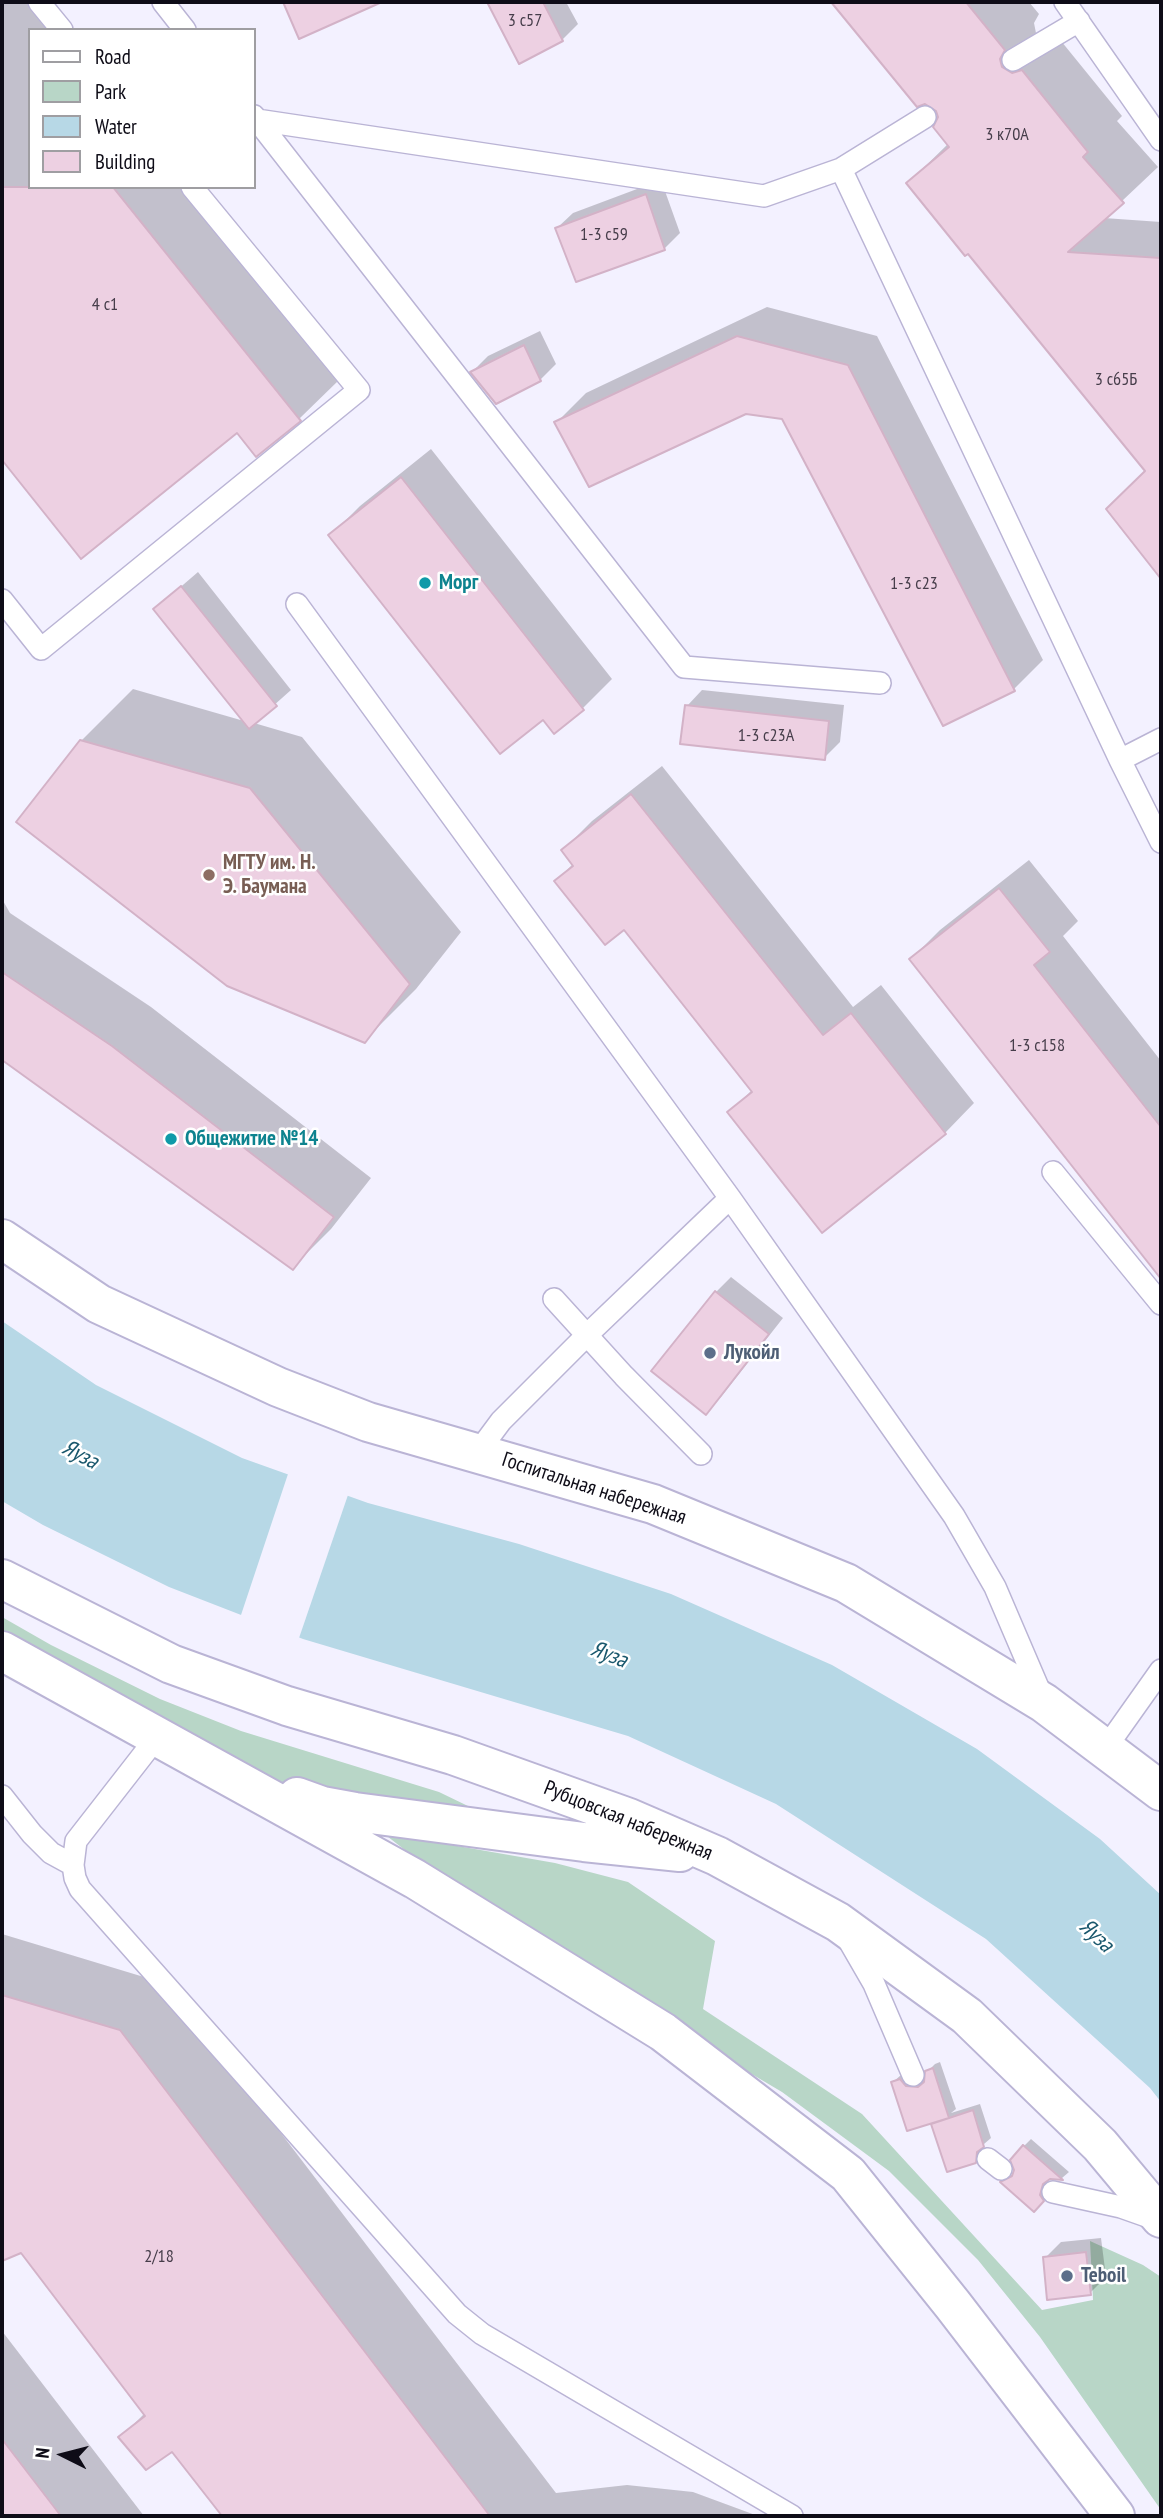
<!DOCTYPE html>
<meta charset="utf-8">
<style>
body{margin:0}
#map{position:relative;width:1163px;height:2518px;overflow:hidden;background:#f3f1ff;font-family:"PT Sans Narrow",sans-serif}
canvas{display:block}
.frame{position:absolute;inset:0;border:4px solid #0e0c17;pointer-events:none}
.legend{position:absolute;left:28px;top:28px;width:228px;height:161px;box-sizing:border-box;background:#fff;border:2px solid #9f9ea2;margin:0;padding:9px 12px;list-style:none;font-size:21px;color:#0e0c17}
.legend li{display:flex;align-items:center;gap:14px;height:35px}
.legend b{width:35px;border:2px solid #9f9ea2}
.north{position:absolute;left:28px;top:2420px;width:70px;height:70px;-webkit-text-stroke:5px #fff;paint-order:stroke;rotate:276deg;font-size:19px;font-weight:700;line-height:28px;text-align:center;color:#0e0c17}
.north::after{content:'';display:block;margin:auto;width:24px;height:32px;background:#0e0c17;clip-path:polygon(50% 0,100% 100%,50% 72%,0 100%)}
</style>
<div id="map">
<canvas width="1163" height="2518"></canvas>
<div class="frame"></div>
<ul class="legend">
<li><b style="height:9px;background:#fff"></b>Road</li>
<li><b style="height:19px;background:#b8d6c7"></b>Park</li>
<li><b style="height:19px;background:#b7d8e6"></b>Water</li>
<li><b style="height:19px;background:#edd0e2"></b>Building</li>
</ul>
<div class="north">N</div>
</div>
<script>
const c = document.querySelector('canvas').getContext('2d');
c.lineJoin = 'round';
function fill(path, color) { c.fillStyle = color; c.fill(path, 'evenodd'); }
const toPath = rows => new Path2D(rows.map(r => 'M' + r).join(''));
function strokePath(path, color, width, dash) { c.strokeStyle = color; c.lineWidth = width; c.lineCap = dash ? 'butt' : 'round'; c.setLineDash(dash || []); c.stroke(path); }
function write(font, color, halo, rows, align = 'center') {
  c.font = font + ' "PT Sans Narrow",sans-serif'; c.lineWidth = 5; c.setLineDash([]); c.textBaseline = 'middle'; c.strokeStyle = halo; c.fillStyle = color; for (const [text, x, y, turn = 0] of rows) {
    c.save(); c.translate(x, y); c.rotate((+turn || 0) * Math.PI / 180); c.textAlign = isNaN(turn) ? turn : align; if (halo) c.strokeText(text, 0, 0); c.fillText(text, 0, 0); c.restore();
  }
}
const green = toPath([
 [2,1617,51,1645,160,1699,241,1731,439,1792,499,1821,345,1802,209,1759,2,1634],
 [383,1833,555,1863,628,1882,715,1941,703,2009,862,2114,1042,2310,1093,2300,1090,2241,1143,2265,1161,2277,1161,2510,1040,2337,978,2260,889,2171,782,2092,640,2008,432,1871]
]);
const water = toPath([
 [2,1321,96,1385,242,1458,368,1503,519,1544,671,1594,832,1665,977,1749,1100,1839,1161,1895,1161,2102,1150,2088,986,1939,776,1804,628,1736,303,1639,169,1587,43,1525,2,1501]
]);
const pier = toPath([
 [289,1471,349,1492,298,1641,240,1618]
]);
const shadow = toPath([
 [2,2,34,2,56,30,30,30,30,187,183,187,338,381,299,419,237,430,82,556,2,457],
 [489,2,566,2,578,24,562,40,520,62],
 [834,2,1029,2,1039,14,1034,23,1036,33,1048,39,1057,36,1122,116,1117,121,1158,167,1104,218,1161,222,1161,566,1157,560,1147,471,969,251,908,183,949,143,937,108,925,102,917,105],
 [661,180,680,233,664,249,557,228,573,213],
 [767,307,877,336,1043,660,1014,689,944,723,783,418,746,412,557,422,586,393],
 [540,331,556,364,540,380,496,402,472,372,488,356],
 [431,449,612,679,583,708,554,731,544,718,331,535,360,506],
 [198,572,291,690,254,723,302,737,461,932,416,989,364,1041,81,741,133,689,244,721,155,609],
 [702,690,844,705,840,742,824,758,687,706],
 [662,766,853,1007,881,985,974,1103,945,1133,729,1113,752,1090,624,928,556,881,574,863,563,850,592,821],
 [1029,860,1078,921,1063,936,1161,1061,1161,1276,911,959,940,930],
 [2,899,10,913,151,1007,371,1178,331,1229,292,1268,2,1058],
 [731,1277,783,1318,721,1397,705,1412,716,1292],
 [2,1934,167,1984,556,2493,627,2485,693,2492,758,2516,224,2516,173,2450,121,2437,145,2413,22,2250,2,2259],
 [940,2062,956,2109,951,2113,980,2104,991,2138,984,2144,983,2153,975,2161,933,2124,938,2120,893,2082,901,2075,908,2072,913,2079,926,2080,927,2072,935,2064],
 [1031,2139,1069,2172,1062,2178,1049,2178,1047,2187,1050,2193,1034,2210,1003,2182,1015,2172,1024,2146],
 [1101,2238,1106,2277,1090,2293,1045,2258,1061,2242],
 [2,2331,144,2516,2,2516]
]);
const building = toPath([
 [283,2,382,2,299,39,283,2],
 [487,2,543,2,563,41,519,64,487,2],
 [831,2,966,2,1005,50,1000,59,1002,67,1012,73,1022,70,1088,152,1083,157,1124,203,1068,252,1161,258,1161,579,1106,509,1145,471,968,254,965,256,906,183,949,147,933,127,938,117,936,111,925,104,917,107,831,2],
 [2,187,113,187,301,421,256,457,237,433,81,559,2,460,2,187],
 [646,194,665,250,576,282,555,228,646,194],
 [737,336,848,365,1015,691,943,726,782,419,746,414,589,487,554,422,737,336],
 [524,345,541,381,496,404,470,372,524,345],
 [401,477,584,710,554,734,543,720,500,754,328,535,401,477],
 [181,586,277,706,249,729,153,609,181,586],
 [685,705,829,721,825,760,680,744,685,705],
 [80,740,250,788,410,984,365,1043,227,986,16,822,80,740],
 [631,794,823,1035,851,1013,946,1134,822,1233,727,1112,752,1092,624,930,605,945,554,881,573,866,561,850,631,794],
 [999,888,1050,952,1034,965,1161,1127,1161,1279,909,959,999,888],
 [2,972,112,1046,334,1217,293,1270,2,1060,2,972],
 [715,1291,769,1334,706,1415,651,1371,715,1291],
 [2,1995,120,2030,490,2516,222,2516,172,2452,146,2470,118,2437,145,2416,21,2253,2,2261,2,1995],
 [933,2068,949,2118,907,2131,891,2082,900,2079,906,2086,918,2087,924,2082,925,2071,933,2068],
 [973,2110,984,2147,977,2152,976,2163,947,2172,931,2124,973,2110],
 [1023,2145,1063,2180,1050,2179,1043,2184,1040,2195,1044,2201,1034,2212,1000,2182,1012,2176,1014,2170,1010,2160,1023,2145],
 [1086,2252,1091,2295,1047,2300,1043,2257,1086,2252],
 [2,2439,61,2516,2,2516,2,2439]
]);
const lane = toPath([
 [39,2,62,30],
 [163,2,185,30],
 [1065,2,1161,140],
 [1013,60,1079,21],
 [254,116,257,120,764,196,841,169,1120,760,1161,842],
 [257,120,684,667,880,683],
 [841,169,925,117],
 [2,600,41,649,359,390,192,187],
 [297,604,730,1198,954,1516,995,1587,1043,1699],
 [1120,760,1161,739],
 [1053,1172,1161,1304],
 [554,1299,624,1376,701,1454],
 [478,1452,501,1421,588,1334,730,1198],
 [157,1737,76,1841,73,1865,75,1878,80,1889,457,2314,482,2334,792,2516],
 [1105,1749,1161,1670],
 [2,1796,32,1834,51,1853,73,1865],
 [848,1939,874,1984,913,2075],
 [988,2159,1001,2169],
 [1053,2192,1121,2207,1155,2219]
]);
const secondary = toPath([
 [2,1239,99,1304,278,1387,368,1422,653,1504,846,1583,1044,1703,1161,1791],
 [2,1579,171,1664,287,1706,453,1755,629,1818,717,1856,838,1922,967,2016,1100,2145,1161,2218],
 [2,1651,415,1879,663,2032,848,2174,953,2305,1115,2516],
 [297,1797,322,1806,355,1812,584,1842,680,1852]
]);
const markers = [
 [425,583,7,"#0f9aa8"],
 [209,875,7,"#8d6e63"],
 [171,1139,7,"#0f9aa8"],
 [710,1353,7,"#5c6f8a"],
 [1067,2276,7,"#5c6f8a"]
];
const numberNames = [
 ["3 с57",525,21],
 ["3 к70А",1007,135],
 ["1-3 с59",604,235],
 ["4 с1",105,305],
 ["3 с65Б",1116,380],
 ["1-3 с23",914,584],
 ["1-3 с23А",766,736],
 ["1-3 с158",1037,1046],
 ["2/18",159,2257]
];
const cultureNames = [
 ["Морг",439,583],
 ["Общежитие №14",185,1139]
];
const educationNames = [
 ["МГТУ им. Н.",223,863],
 ["Э. Баумана",223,887]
];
const serviceNames = [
 ["Лукойл",724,1353],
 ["Teboil",1081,2276]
];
const streetNames = [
 ["Госпитальная набережная",594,1489,18],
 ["Рубцовская набережная",628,1821,22]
];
const waterNames = [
 ["Яуза",80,1455,28],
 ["Яуза",609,1655,21],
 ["Яуза",1096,1936,43]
];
fill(green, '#b8d6c7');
fill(water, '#b7d8e6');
fill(pier, '#f3f1ff');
fill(shadow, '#0003');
fill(building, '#edd0e2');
strokePath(building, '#d3b2c7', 2);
strokePath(lane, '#bab4d5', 24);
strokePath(secondary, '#bab4d5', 42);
strokePath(lane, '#fff', 21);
strokePath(secondary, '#fff', 38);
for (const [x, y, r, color] of markers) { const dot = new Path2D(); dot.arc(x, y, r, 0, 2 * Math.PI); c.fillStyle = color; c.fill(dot); strokePath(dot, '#fff', 2.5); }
write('18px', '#463d4a', null, numberNames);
write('bold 21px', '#0d838f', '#fff', cultureNames, 'left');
write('bold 21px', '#785e54', '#fff', educationNames, 'left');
write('bold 21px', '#4e5e75', '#fff', serviceNames, 'left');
write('21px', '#0e0c17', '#fff', streetNames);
write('italic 23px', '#1a586d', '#fff', waterNames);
</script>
